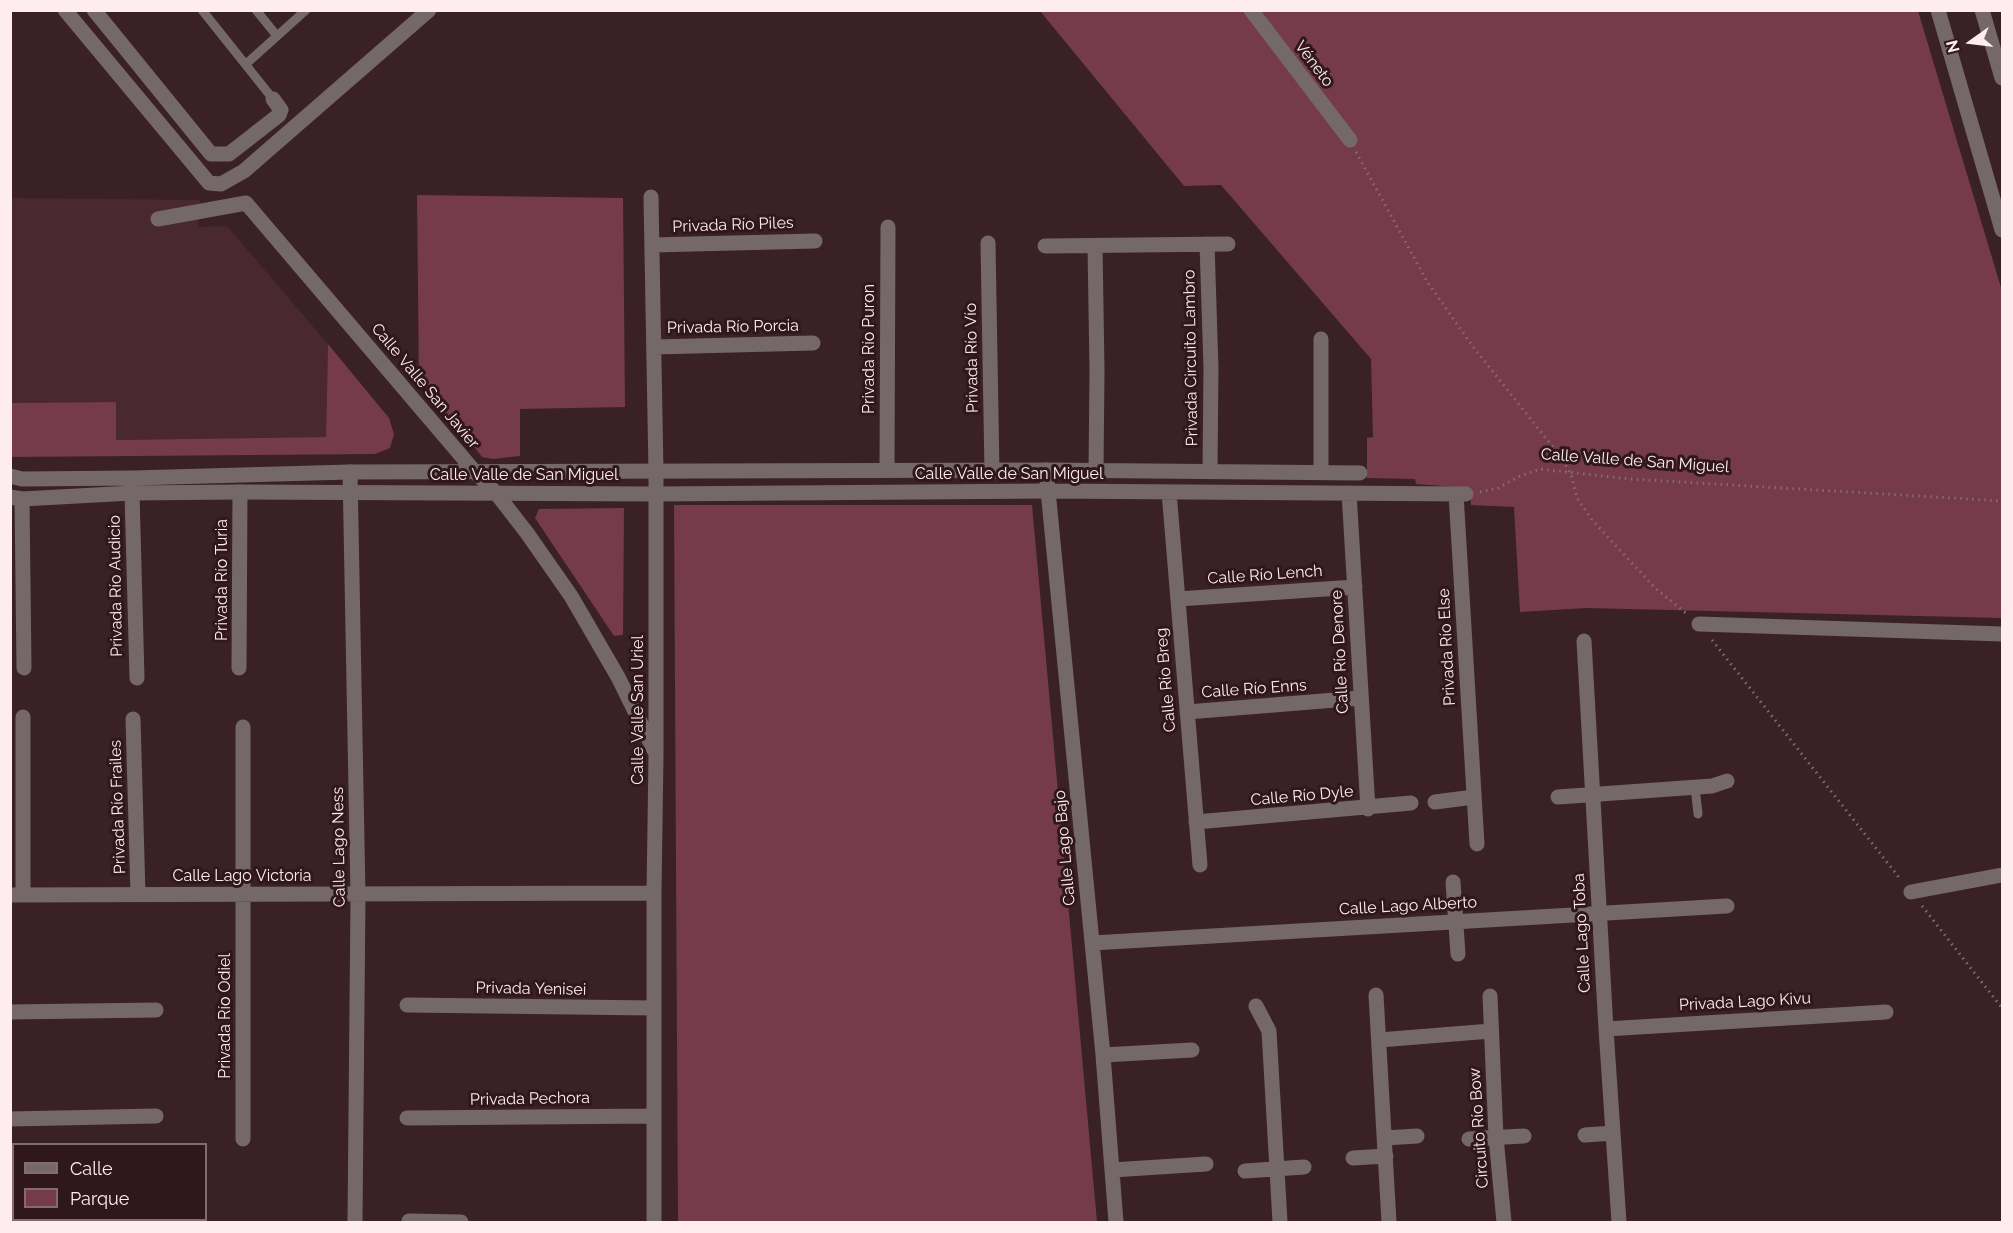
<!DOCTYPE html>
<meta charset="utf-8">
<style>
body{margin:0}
#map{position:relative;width:2013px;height:1233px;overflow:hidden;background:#3a2127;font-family:Raleway,sans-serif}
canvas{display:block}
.frame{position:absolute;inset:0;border:12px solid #feecf0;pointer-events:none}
.legend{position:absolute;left:12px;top:1143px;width:195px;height:78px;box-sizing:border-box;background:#30171e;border:2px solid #826c72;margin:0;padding:8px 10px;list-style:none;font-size:18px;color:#feecf0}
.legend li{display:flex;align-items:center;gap:12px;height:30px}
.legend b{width:30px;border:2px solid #826c72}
.north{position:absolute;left:1941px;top:12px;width:60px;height:60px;-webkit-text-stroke:4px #30171e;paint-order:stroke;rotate:256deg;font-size:16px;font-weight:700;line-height:24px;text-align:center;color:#feecf0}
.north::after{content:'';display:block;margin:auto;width:21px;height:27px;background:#feecf0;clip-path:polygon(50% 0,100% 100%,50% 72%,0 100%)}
</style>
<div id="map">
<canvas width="2013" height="1233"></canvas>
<div class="frame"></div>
<ul class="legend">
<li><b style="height:8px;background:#75686a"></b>Calle</li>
<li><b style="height:16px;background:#753b4b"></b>Parque</li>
</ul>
<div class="north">N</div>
</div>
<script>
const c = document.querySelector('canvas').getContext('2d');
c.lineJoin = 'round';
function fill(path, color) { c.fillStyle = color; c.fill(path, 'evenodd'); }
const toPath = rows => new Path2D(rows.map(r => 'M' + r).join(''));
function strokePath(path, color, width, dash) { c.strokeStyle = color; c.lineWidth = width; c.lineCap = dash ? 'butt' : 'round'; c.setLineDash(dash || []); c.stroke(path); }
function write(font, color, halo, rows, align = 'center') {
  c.font = font + ' Raleway,sans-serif'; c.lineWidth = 6; c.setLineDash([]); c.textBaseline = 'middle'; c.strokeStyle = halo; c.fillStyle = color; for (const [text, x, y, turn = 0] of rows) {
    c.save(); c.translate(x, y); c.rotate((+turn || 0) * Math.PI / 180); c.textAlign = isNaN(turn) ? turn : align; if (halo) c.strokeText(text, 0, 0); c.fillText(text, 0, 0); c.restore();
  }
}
const built = toPath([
 [10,198,200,200,198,227,227,226,328,344,326,437,116,440,116,402,11,403]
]);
const green = toPath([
 [1040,11,1918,11,2002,291,2002,618,1586,608,1520,612,1514,507,1471,505,1470,488,1416,484,1415,479,1367,478,1367,438,1373,437,1371,359,1221,185,1184,186],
 [417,195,623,198,625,407,520,409,520,456,493,459,482,457,463,432,419,384],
 [328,344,389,418,394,434,390,448,375,454,11,457,11,403,116,402,116,440,326,437],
 [674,505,1032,505,1097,1222,678,1222],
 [624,508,623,635,614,636,535,518,539,509]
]);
const path = toPath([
 [1356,152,1428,283,1474,348,1560,456,1571,474,1577,498,1593,521,1656,589,1687,614],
 [1480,492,1498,488,1520,476,1540,469,1630,479,2002,501],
 [1712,640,1901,880],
 [1922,906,2002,1008]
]);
const service = toPath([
 [202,10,273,99],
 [256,10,277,36],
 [246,64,306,10],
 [1695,787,1698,814]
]);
const minor = toPath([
 [65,10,209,183,221,184,244,171,429,10],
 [94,10,211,154,229,154,279,115,281,110,273,99],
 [1251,10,1350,140],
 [651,197,656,472,656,755,654,893,654,1222],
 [158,219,246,203,475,472,496,493,527,533,571,596,618,677,655,752],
 [988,243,992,472],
 [1207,244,1211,368,1210,472],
 [652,245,815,241],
 [1045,246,1228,244],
 [1095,246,1097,370,1096,471],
 [1321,339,1321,472],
 [654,347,813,343],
 [887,470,888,227],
 [350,472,358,895,355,1222],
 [1049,491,1466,494],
 [1169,492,1200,865],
 [132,493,137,678],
 [1349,493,1368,809],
 [1456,494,1477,844],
 [22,499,24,668],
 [1178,599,1355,587],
 [1699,624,2002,634],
 [1584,641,1606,1029,1619,1222],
 [239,668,240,492],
 [1187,712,1360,698],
 [23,717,23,895],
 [133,719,138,894],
 [243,727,243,1139],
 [1558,797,1712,786,1727,781],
 [1435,802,1474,797],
 [1196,822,1411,803],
 [1453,882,1458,954],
 [1911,892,2002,875],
 [10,895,654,893],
 [1092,943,1727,906],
 [1376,995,1389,1222],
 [1490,996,1496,1137,1504,1222],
 [407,1005,654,1008],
 [1256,1006,1269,1031,1280,1222],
 [10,1012,156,1010],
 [1606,1029,1886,1012],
 [1379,1040,1491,1031],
 [1103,1055,1192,1050],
 [407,1118,654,1116],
 [10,1119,156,1116],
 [1585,1135,1613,1133],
 [1385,1138,1417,1136],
 [1469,1139,1524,1136],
 [1353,1158,1386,1156],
 [1112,1170,1206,1164],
 [1245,1171,1304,1167],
 [409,1221,461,1222],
 [1116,1222,1103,1055,1046,470,1360,473]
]);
const tertiary = toPath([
 [1938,10,2002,230],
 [1982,10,2002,78],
 [10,476,22,479,133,478,350,472,1046,470],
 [10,497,22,499,132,493,240,492,655,494,1049,491]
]);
const streetNames = [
 ["Véneto",1314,64,53],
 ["Privada Río Piles",733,225,-2],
 ["Privada Río Porcia",733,327,-1],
 ["Privada Río Puron",869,349,-90],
 ["Privada Río Vío",972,358,-91],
 ["Privada Circuito Lambro",1191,358,-91],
 ["Calle Valle San Javier",425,386,50],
 ["Calle Valle de San Miguel",1635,461,4],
 ["Calle Valle de San Miguel",1009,474],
 ["Calle Valle de San Miguel",524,475],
 ["Calle Río Lench",1265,575,-4],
 ["Privada Río Turia",222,580,-90],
 ["Privada Río Audicio",116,586,-91],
 ["Privada Río Else",1447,647,-93],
 ["Calle Río Denore",1340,652,-93],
 ["Calle Río Breg",1166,680,-95],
 ["Calle Río Enns",1254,689,-4],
 ["Calle Valle San Uriel",638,710,-90],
 ["Calle Río Dyle",1302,796,-5],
 ["Privada Río Frailes",118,807,-92],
 ["Calle Lago Ness",339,847,-91],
 ["Calle Lago Bajo",1065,848,-95],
 ["Calle Lago Victoria",242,876],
 ["Calle Lago Alberto",1408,906,-3],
 ["Calle Lago Toba",1582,933,-93],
 ["Privada Yenisei",531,989,1],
 ["Privada Lago Kivu",1745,1002,-3],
 ["Privada Río Odiel",225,1016,-90],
 ["Privada Pechora",530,1099,-1],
 ["Circuito Río Bow",1479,1128,-94]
];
fill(built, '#492831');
fill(green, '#753b4b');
strokePath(path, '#836c72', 3, [1.5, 4.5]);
strokePath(service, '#75686a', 9);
strokePath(minor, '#75686a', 15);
strokePath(tertiary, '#75686a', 15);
write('16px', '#feecf0', '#30171e', streetNames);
</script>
